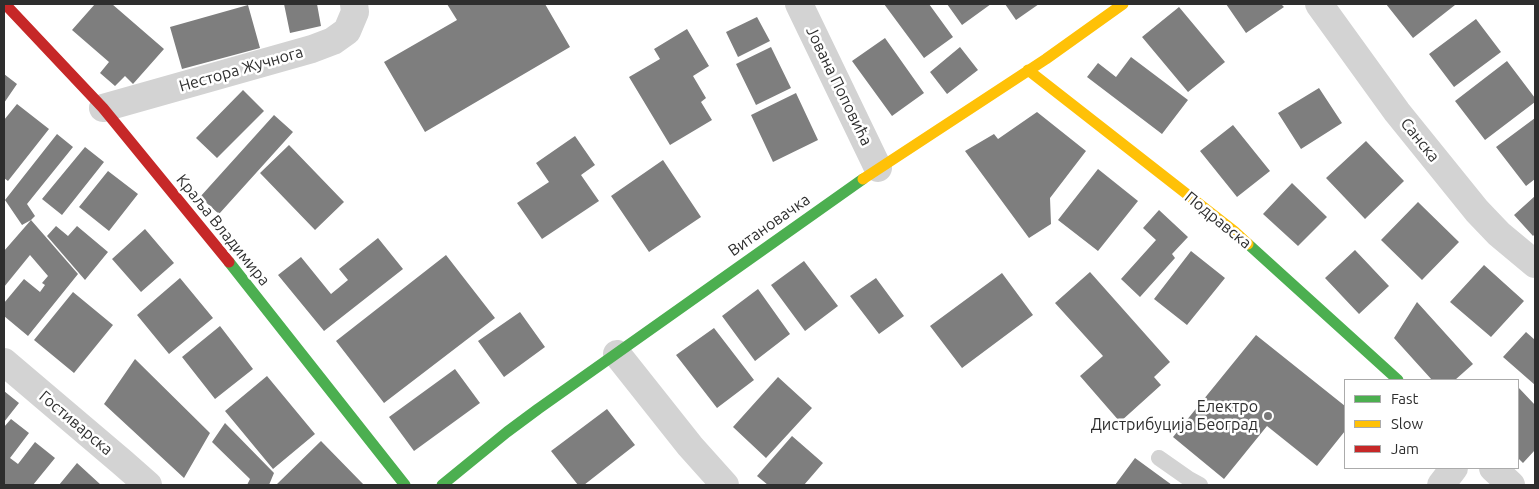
<!DOCTYPE html>
<meta charset="utf-8">
<style>
body{margin:0}
#map{position:relative;width:1539px;height:489px;overflow:hidden;background:#fff;font-family:Ubuntu,sans-serif}
canvas{display:block}
.frame{position:absolute;inset:0;border:5px solid #2e2e2e;pointer-events:none}
.legend{position:absolute;left:1344px;top:379px;width:175px;height:90px;box-sizing:border-box;background:#fff;border:1px solid #ababab;margin:0;padding:6px 9px;list-style:none;font-size:15px;color:#2e2e2e}
.legend li{display:flex;align-items:center;gap:10px;height:25px}
.legend b{width:25px;border:1px solid #ababab}
</style>
<div id="map">
<canvas width="1539" height="489"></canvas>
<div class="frame"></div>
<ul class="legend">
<li><b style="height:6px;background:#4caf50"></b>Fast</li>
<li><b style="height:6px;background:#ffc107"></b>Slow</li>
<li><b style="height:6px;background:#c62828"></b>Jam</li>
</ul>
</div>
<script>
const c = document.querySelector('canvas').getContext('2d');
c.lineJoin = 'round';
function fill(path, color) { c.fillStyle = color; c.fill(path, 'evenodd'); }
const toPath = rows => new Path2D(rows.map(r => 'M' + r).join(''));
function strokePath(path, color, width, dash) { c.strokeStyle = color; c.lineWidth = width; c.lineCap = dash ? 'butt' : 'round'; c.setLineDash(dash || []); c.stroke(path); }
function write(font, color, halo, rows, align = 'center') {
  c.font = font + ' Ubuntu,sans-serif'; c.lineWidth = 5; c.setLineDash([]); c.textBaseline = 'middle'; c.strokeStyle = halo; c.fillStyle = color; for (const [text, x, y, turn = 0] of rows) {
    c.save(); c.translate(x, y); c.rotate((+turn || 0) * Math.PI / 180); c.textAlign = isNaN(turn) ? turn : align; if (halo) c.strokeText(text, 0, 0); c.fillText(text, 0, 0); c.restore();
  }
}
const building = toPath([
 [95,4,112,4,164,49,133,84,125,76,115,86,100,73,109,62,72,30],
 [284,4,317,4,321,26,290,33],
 [447,4,545,4,570,47,425,132,384,62,457,20],
 [884,4,929,4,953,37,924,58],
 [947,4,991,4,962,25],
 [1005,4,1039,4,1016,20],
 [1226,4,1281,4,1284,7,1246,33],
 [1386,4,1454,4,1455,5,1413,38],
 [248,5,260,48,182,69,170,27],
 [1179,7,1225,62,1188,92,1142,37],
 [757,17,770,41,738,57,726,32],
 [1476,19,1501,52,1454,87,1429,54],
 [687,29,709,66,693,76,706,98,701,102,712,120,670,145,629,77,660,59,654,49],
 [885,38,924,93,892,116,852,61],
 [771,47,791,88,756,105,736,64],
 [960,47,978,70,947,94,930,72],
 [1131,57,1188,100,1162,134,1087,77,1098,63,1116,77],
 [1507,61,1535,98,1535,102,1485,140,1455,101],
 [4,74,17,84,4,103],
 [1319,88,1342,123,1301,149,1278,113],
 [243,90,264,111,217,158,196,138],
 [796,93,818,140,773,162,751,115],
 [17,104,49,129,8,181,4,178,4,120],
 [1037,112,1086,151,1050,198,1051,224,1029,238,965,151,994,134,998,139],
 [274,115,293,132,219,214,200,197],
 [1535,118,1535,179,1526,186,1496,147],
 [1233,125,1270,171,1237,197,1200,151],
 [57,134,73,147,27,204,35,216,31,220,78,274,28,336,4,316,4,303,24,279,40,292,45,285,42,283,48,276,30,255,4,287,4,251,31,220,22,225,5,200],
 [575,136,595,165,581,175,599,201,542,239,517,203,549,182,536,163],
 [1366,141,1404,181,1365,219,1326,178],
 [289,145,344,202,315,230,260,173],
 [85,147,104,162,62,215,42,199],
 [663,160,701,217,649,252,611,196],
 [1098,169,1138,201,1098,251,1058,220],
 [108,171,138,194,109,231,79,207],
 [1292,183,1327,217,1298,246,1263,214],
 [1535,196,1535,234,1533,236,1514,215],
 [1418,202,1459,242,1422,280,1381,240],
 [1159,210,1188,237,1172,254,1175,258,1140,297,1121,279,1156,240,1143,228],
 [56,226,68,236,77,226,108,252,85,280,47,236],
 [145,229,174,263,141,292,112,259],
 [378,238,403,269,324,331,278,275,301,257,331,294,348,280,339,269],
 [1355,250,1389,286,1359,314,1325,278],
 [1191,251,1225,278,1187,325,1154,299],
 [446,255,495,318,384,403,336,341],
 [804,261,838,306,805,331,771,285],
 [1484,265,1524,301,1491,337,1450,302],
 [1090,272,1170,362,1154,377,1161,385,1120,422,1080,376,1103,356,1055,303],
 [1002,273,1033,315,962,368,930,326],
 [180,278,213,318,169,354,137,315],
 [876,278,904,316,879,334,850,296],
 [758,289,790,334,755,361,722,316],
 [73,292,113,325,74,373,34,340],
 [1417,302,1473,364,1455,380,1432,380,1394,338],
 [520,312,545,347,504,377,478,341],
 [220,326,253,369,215,399,182,357],
 [714,328,754,380,717,408,676,355],
 [1526,332,1535,340,1535,385,1503,357],
 [1256,335,1345,406,1345,431,1317,466,1267,426,1224,479,1173,437],
 [135,359,210,433,184,478,104,404],
 [455,369,480,403,414,451,389,417],
 [267,376,315,434,273,469,225,411],
 [778,377,812,408,766,458,733,427],
 [1518,387,1535,405,1535,450,1523,463,1518,458],
 [4,391,19,403,4,422],
 [607,409,635,445,584,485,578,485,551,451],
 [11,419,29,433,10,458,18,464,35,442,55,458,33,485,4,485,4,427],
 [225,423,274,473,269,485,247,485,250,479,212,442],
 [792,436,823,463,804,485,768,485,757,476],
 [321,441,364,485,276,485],
 [1135,458,1172,485,1115,485],
 [77,463,101,485,59,485]
]);
const lane = toPath([
 [1159,458,1189,479,1200,485]
]);
const street = toPath([
 [799,4,878,168],
 [1319,4,1397,112,1477,211,1499,234,1535,264],
 [103,108,312,49,333,41,347,31,355,12,354,4],
 [617,354,690,446,725,485],
 [4,362,123,463,148,485],
 [1493,468,1511,485],
 [1441,485,1454,468]
]);
const fast = toPath([
 [1248,244,1398,380],
 [229,262,405,485],
 [442,485,507,432,538,409,863,179]
]);
const slow = toPath([
 [1028,70,1234,231,1248,244],
 [863,179,1046,59,1123,4]
]);
const jam = toPath([
 [5,4,103,108,229,262]
]);
const markers = [
 [1268,416,5,"#777"]
];
const streetNames = [
 ["Нестора Жучнога",241,69,-16],
 ["Јована Поповића",839,86,64],
 ["Санска",1420,140,51],
 ["Подравска",1218,220,39],
 ["Витановачка",769,225,-35],
 ["Краља Владимира",223,230,51],
 ["Гостиварска",76,423,40]
];
const poiNames = [
 ["Електро",1258,407],
 ["Дистрибуција Београд",1258,425]
];
fill(building, '#7e7e7e');
strokePath(lane, '#d3d3d3', 16);
strokePath(street, '#d3d3d3', 28);
strokePath(fast, '#4caf50', 11);
strokePath(slow, '#ffc107', 11);
strokePath(jam, '#c62828', 11);
for (const [x, y, r, color] of markers) { const dot = new Path2D(); dot.arc(x, y, r, 0, 2 * Math.PI); c.fillStyle = color; c.fill(dot); strokePath(dot, '#fff', 2); }
write('16px', '#2e2e2e', '#fff', streetNames);
write('16px', '#2e2e2e', '#fff', poiNames, 'right');
</script>
